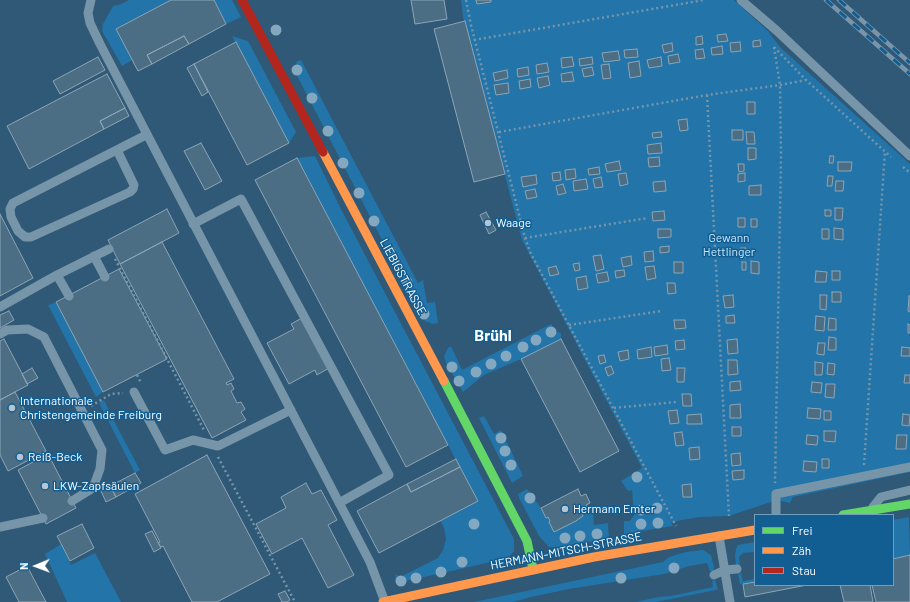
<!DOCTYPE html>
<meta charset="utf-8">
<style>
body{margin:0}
#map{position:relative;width:910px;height:602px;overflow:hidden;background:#2f5976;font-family:Barlow,sans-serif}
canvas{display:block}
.legend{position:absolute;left:754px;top:514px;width:140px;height:72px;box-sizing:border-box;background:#125e93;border:1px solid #719ebe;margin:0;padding:5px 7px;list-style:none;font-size:12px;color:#fff}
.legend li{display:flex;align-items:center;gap:8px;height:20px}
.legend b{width:20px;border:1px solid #719ebe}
.north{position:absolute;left:16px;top:546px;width:40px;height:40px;-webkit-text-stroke:3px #125e93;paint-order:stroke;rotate:269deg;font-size:11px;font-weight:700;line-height:16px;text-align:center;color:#fff}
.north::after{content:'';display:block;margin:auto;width:14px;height:18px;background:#fff;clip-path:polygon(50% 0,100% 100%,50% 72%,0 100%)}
</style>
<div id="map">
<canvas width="910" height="602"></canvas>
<ul class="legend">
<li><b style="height:5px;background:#63d668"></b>Frei</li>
<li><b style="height:5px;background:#ff974d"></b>Zäh</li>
<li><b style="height:5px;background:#b3261e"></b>Stau</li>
</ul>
<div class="north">N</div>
</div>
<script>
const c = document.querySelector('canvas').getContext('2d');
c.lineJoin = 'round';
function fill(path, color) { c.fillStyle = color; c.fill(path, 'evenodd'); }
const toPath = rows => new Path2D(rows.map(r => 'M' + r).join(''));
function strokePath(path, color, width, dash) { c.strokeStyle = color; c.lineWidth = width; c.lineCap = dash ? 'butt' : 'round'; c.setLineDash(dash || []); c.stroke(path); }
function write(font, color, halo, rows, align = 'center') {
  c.font = font + ' Barlow,sans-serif'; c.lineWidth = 3; c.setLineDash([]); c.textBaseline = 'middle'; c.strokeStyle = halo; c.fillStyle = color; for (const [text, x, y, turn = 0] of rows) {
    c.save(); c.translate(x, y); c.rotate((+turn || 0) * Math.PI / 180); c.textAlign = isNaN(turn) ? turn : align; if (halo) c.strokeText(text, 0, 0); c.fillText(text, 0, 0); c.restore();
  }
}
const green = toPath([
 [129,0,171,0,116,29,132,60,122,66,102,31,103,24,113,6,121,4],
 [214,0,232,0,241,17,226,24],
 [461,0,734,0,768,31,780,47,910,164,910,472,793,497,790,503,777,500,729,516,699,517,671,522,673,526,624,534,624,521,630,521,634,515,632,490,628,491,621,481,642,468,522,240,463,17],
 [232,36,248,41,277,96,296,132,289,143],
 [301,60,418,283,423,280,427,303,435,302,438,323,433,324,425,321,406,286,294,70,297,61],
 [315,156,341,209,514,539,514,551,508,558,456,570,396,583,395,575,402,576,438,558,443,550,446,539,444,528,440,520,477,500,297,158],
 [56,302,103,392,96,397,48,305],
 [551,324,557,332,561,333,561,339,521,359,484,375,463,392,446,363,444,356,448,348,451,346,462,370],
 [104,400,115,423,140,470,135,473,99,403],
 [484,416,494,434,501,430,523,476,512,483,479,418],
 [527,489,541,508,546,518,548,517,550,521,549,522,554,531,583,516,582,514,593,510,594,525,608,523,609,539,557,547,549,547,539,536,519,498,518,494],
 [909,517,910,555,893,559,893,550,894,549,893,548,893,520],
 [755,542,755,552,743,553,739,557,740,565,736,565,735,556,736,549,738,545],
 [61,544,71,565,95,553,121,602,67,602,45,554],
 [703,550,711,555,714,567,713,571,710,571,707,563,689,566,664,574,569,589,531,597,513,602,474,602,663,562,669,557,686,552],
 [741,573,743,581,755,579,755,582,740,584,738,574],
 [715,580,718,589,716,590,656,602,636,602,658,597,671,596,713,587,712,581]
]);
const building = toPath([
 [171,0,214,0,226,24,189,44,184,36,147,55,152,64,138,71,116,29,171,0],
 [411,0,444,0,447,19,415,24,411,0],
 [476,0,491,0,491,2,477,4,476,0],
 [465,21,505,174,474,182,434,29,465,21],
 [726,34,728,41,718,42,717,35,726,34],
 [184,36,189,44,152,64,147,55,184,36],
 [702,36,703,44,696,45,696,37,702,36],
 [760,40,761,46,753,47,753,41,760,40],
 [236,42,289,143,247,165,194,64,236,42],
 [740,42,741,51,731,52,730,43,740,42],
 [672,43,673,51,664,53,662,45,672,43],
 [722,46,723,54,712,55,711,48,722,46],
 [637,49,638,57,625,58,624,50,637,49],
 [703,49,705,58,696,59,695,50,703,49],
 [618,51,620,60,604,62,602,53,618,51],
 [678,54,680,62,669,64,668,56,678,54],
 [98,57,105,70,60,94,53,81,98,57],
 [572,57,574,66,562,68,561,58,572,57],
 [592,57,593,64,580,66,579,59,592,57],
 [661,57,662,66,649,68,647,60,661,57],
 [639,61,641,76,630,78,628,63,639,61],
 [547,63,549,72,537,74,536,65,547,63],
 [194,64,208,92,202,96,187,68,194,64],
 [609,64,611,78,603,79,601,65,609,64],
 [528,67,529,75,518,77,517,69,528,67],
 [592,67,594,75,584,77,582,69,592,67],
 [507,70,508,78,495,81,493,73,507,70],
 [572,72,574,81,562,82,561,74,572,72],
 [107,74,125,108,100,121,104,129,29,169,7,126,107,74],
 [548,76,550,85,539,88,537,78,548,76],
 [530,79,531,87,520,89,519,81,530,79],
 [508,83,509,93,496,95,494,85,508,83],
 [747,102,755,102,755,114,747,114,747,102],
 [125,108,129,116,104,129,100,121,125,108],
 [687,119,688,130,680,131,678,120,687,119],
 [732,130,743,130,743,140,732,140,732,130],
 [661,132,662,137,653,138,652,133,661,132],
 [746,132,754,132,755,144,747,144,746,132],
 [201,143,222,181,205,190,184,151,201,143],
 [661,143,662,153,648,154,647,145,661,143],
 [748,148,756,148,756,159,748,160,748,148],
 [830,156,834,156,833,163,829,163,830,156],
 [659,157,660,166,649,167,648,158,659,157],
 [297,158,448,445,406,467,255,180,297,158],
 [619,161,621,170,607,172,605,164,619,161],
 [838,162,852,162,851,171,838,171,838,162],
 [738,164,744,164,744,171,739,172,738,164],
 [599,167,600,174,589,175,588,169,599,167],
 [575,169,576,178,566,180,565,170,575,169],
 [560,172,561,180,553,181,552,173,560,172],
 [626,173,628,184,620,186,618,174,626,173],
 [745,173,745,181,738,182,738,174,745,173],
 [536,175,537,184,523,187,521,177,536,175],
 [828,176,833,176,832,186,827,186,828,176],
 [601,177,603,187,595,188,593,179,601,177],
 [586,179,588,189,574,191,573,181,586,179],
 [665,181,666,191,654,192,653,182,665,181],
 [836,181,844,181,843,191,835,191,836,181],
 [563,184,566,193,558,195,556,186,563,184],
 [761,185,761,195,749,195,749,186,761,185],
 [535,189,537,197,527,199,525,191,535,189],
 [835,208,843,208,842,220,835,220,835,208],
 [167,209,179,233,120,264,108,240,167,209],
 [825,210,831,210,831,216,825,216,825,210],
 [664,211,665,220,653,221,652,212,664,211],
 [486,212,496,230,489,234,480,215,486,212],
 [0,214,33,278,0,296,0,214],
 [738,218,745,218,745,227,738,227,738,218],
 [751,219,757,219,757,227,751,227,751,219],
 [834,228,843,229,843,240,834,239,834,228],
 [658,229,671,229,671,237,658,238,658,229],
 [822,229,829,229,829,239,822,239,822,229],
 [162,242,234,379,226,383,227,385,231,383,234,389,231,391,237,403,241,402,245,409,241,412,246,420,212,438,120,264,162,242],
 [669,246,669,252,660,253,660,247,669,246],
 [741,248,746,248,746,257,741,257,741,248],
 [653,251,654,261,645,262,644,252,653,251],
 [601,255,604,269,596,271,593,256,601,255],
 [631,256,632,265,623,267,621,258,631,256],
 [751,261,759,262,759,274,751,273,751,261],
 [674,262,683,262,683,273,674,273,674,262],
 [742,262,746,262,746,270,742,270,742,262],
 [579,263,580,270,575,271,573,264,579,263],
 [556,266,559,274,550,276,548,268,556,266],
 [654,266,656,278,647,280,645,267,654,266],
 [119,269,167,359,103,392,56,302,119,269],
 [624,270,625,276,616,278,615,271,624,270],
 [816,271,827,272,826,282,815,282,816,271],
 [832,271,840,271,840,280,832,280,832,271],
 [607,272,609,281,598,283,596,274,607,272],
 [586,276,588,288,578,290,576,278,586,276],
 [667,283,675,283,676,293,668,294,667,283],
 [832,292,841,292,841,302,832,302,832,292],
 [733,295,734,307,725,308,723,296,733,295],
 [820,295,827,295,826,310,820,309,820,295],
 [909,296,910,296,910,312,908,311,909,296],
 [9,311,14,320,0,328,0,315,9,311],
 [734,315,735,323,726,323,726,316,734,315],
 [816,316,825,317,824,331,815,330,816,316],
 [302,318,329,368,317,375,315,370,289,384,267,343,294,329,291,324,302,318],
 [829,318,836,319,836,330,828,330,829,318],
 [674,320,685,320,686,328,675,329,674,320],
 [908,324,910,325,910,333,908,333,908,324],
 [829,337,836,338,836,350,828,350,829,337],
 [4,339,28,385,0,400,0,341,4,339],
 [561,339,619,451,580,472,521,359,561,339],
 [737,339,738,353,728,354,727,340,737,339],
 [684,340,685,349,676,350,675,341,684,340],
 [818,343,825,343,824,355,817,354,818,343],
 [667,345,668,354,655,356,654,347,667,345],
 [651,347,652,357,638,359,637,350,651,347],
 [902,347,910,348,910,356,901,356,902,347],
 [628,350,629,359,620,361,618,352,628,350],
 [604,355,606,362,600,364,598,356,604,355],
 [669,358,671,370,662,371,661,359,669,358],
 [728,360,737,360,738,374,728,375,728,360],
 [815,362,823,363,822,375,815,375,815,362],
 [828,363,835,364,834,375,827,374,828,363],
 [611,366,614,373,608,376,605,368,611,366],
 [32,368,38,378,27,384,22,374,32,368],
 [677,368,685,368,684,382,677,382,677,368],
 [905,375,910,375,910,383,904,383,905,375],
 [740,381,741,390,730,391,730,382,740,381],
 [812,382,822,383,821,393,811,392,812,382],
 [826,384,835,384,834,398,825,397,826,384],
 [15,392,46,451,8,471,0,455,0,400,15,392],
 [682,394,691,394,692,406,683,406,682,394],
 [740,404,741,418,730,418,730,405,740,404],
 [808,408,821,409,820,419,807,418,808,408],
 [677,410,679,423,670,424,668,411,677,410],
 [824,411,831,411,831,420,824,420,824,411],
 [701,414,702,424,687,424,687,415,701,414],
 [903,414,910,415,909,426,902,425,903,414],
 [732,427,741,427,741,436,732,436,732,427],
 [824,431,836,431,835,442,824,441,824,431],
 [682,432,684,445,676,446,674,433,682,432],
 [807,435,818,436,817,445,806,444,807,435],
 [897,435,907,435,906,449,896,449,897,435],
 [699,447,700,459,690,460,689,448,699,447],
 [740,453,741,465,732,466,731,454,740,453],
 [48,454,76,508,46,524,18,470,48,454],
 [207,455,270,574,217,602,192,602,163,546,161,547,158,543,160,542,135,494,207,455],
 [456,459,460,467,411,492,407,484,456,459],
 [822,459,829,459,829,468,822,468,822,459],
 [804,461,817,462,816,472,803,471,804,461],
 [460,467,478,501,379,553,357,511,407,484,411,492,460,467],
 [744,470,744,479,733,480,732,471,744,470],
 [135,473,141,483,116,497,110,486,135,473],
 [306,483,312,494,321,490,337,520,328,525,354,575,328,588,302,538,272,554,256,524,286,508,281,497,306,483],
 [691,484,692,497,683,497,682,485,691,484],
 [110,486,116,497,106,502,101,491,110,486],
 [578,489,581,496,586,494,590,503,586,505,589,511,582,514,583,516,576,521,554,532,549,522,550,521,548,517,546,518,541,508,578,489],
 [82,524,94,548,70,561,57,536,82,524],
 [152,531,161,548,154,552,145,534,152,531],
 [910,555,910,602,876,602,872,585,893,585,893,559,910,555],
 [27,566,46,602,19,602,6,577,27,566],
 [755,582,755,585,807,585,745,597,743,584,755,582],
 [840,585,870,585,873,602,844,602,840,585],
 [285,591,290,600,287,602,282,602,278,594,285,591]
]);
const path = toPath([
 [466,0,471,25,525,238,531,254,676,526],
 [474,40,704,0],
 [774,47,780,85,781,157,775,483],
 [774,47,806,80,891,157],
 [707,95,729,516],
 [499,132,707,95,780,85,806,80],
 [903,167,910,173],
 [525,238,648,218],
 [115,259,205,432],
 [569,325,662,311],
 [137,375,141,383],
 [91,406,111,394,123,393],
 [614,408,676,402],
 [218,457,295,602],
 [864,465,885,151]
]);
const lane = toPath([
 [91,0,88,13,90,23,100,44,370,562,385,602],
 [741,0,776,30,910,156],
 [117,150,134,185,133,189,130,192,31,237,25,237,18,231,11,217,10,209,13,203,146,135],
 [193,224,241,199,389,475,339,503],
 [94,256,105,277],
 [57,275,69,296],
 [0,307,57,275,109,249],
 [0,334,7,330,28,329,44,337,102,450,100,469,93,488,72,501],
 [134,392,165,450,193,440,218,446,291,410],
 [873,507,881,497,910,490],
 [776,515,776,494,910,467],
 [0,527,43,518],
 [719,536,730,602],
 [714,575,725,570,737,569]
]);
const fast = toPath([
 [444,381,527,541,533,569],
 [843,515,910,504]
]);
const slow = toPath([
 [323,152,444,381],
 [383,602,594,557,755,530]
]);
const jam = toPath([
 [242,0,323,152]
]);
const rail = toPath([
 [826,0,910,74],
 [839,0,910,63]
]);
const trees = [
 [276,30],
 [297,70],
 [312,98],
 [328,131],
 [343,163],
 [359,193],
 [374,221],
 [390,251],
 [407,282],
 [424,314],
 [551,332],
 [536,340],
 [523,347],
 [506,356],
 [491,364],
 [452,367],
 [476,372],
 [459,381],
 [501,438],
 [505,451],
 [511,465],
 [637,477],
 [530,498],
 [657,508],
 [641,510],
 [658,523],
 [474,524],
 [641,524],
 [597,534],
 [580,536],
 [565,538],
 [462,562],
 [674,568],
 [441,572],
 [416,578],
 [621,578],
 [401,581]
];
const markers = [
 [488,223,4,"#b6c5cf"],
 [12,408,4,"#b6c5cf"],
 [20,457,4,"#b6c5cf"],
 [45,486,4,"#b6c5cf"],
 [565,509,4,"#b6c5cf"]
];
const poiNames = [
 ["Waage",496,223],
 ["Internationale",20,401],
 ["Christengemeinde Freiburg",20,415],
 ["Reiß-Beck",28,457],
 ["LKW-Zapfsäulen",53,486],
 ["Hermann Emter",573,509]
];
const parkNames = [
 ["Gewann",729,238],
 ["Hettlinger",729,252]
];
const streetNames = [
 ["LIEBIGSTRASSE",403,277,62],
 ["HERMANN-MITSCH-STRASSE",566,551,-11]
];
const districtNames = [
 ["Brühl",493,336]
];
fill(green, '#2274a9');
fill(building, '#4c6e85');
strokePath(building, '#8ca5b6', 1);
strokePath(path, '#7795a9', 2.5, [2, 3]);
strokePath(lane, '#7795a9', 9);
strokePath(fast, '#63d668', 9);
strokePath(slow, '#ff974d', 9);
strokePath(jam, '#b3261e', 9);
strokePath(rail, '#7a95a9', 4.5);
strokePath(rail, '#125e93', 3, [9]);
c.fillStyle = '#83a8c0';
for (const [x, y] of trees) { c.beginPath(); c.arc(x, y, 5.5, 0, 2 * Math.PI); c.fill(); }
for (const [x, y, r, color] of markers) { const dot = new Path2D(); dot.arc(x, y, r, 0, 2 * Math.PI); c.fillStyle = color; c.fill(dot); strokePath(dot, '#125e93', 1.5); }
write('12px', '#fff', '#125e93', poiNames, 'left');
write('12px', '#c7e8fd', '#125e93', parkNames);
write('12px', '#fff', '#125e93', streetNames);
write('bold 16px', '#fff', '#125e93', districtNames);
</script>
